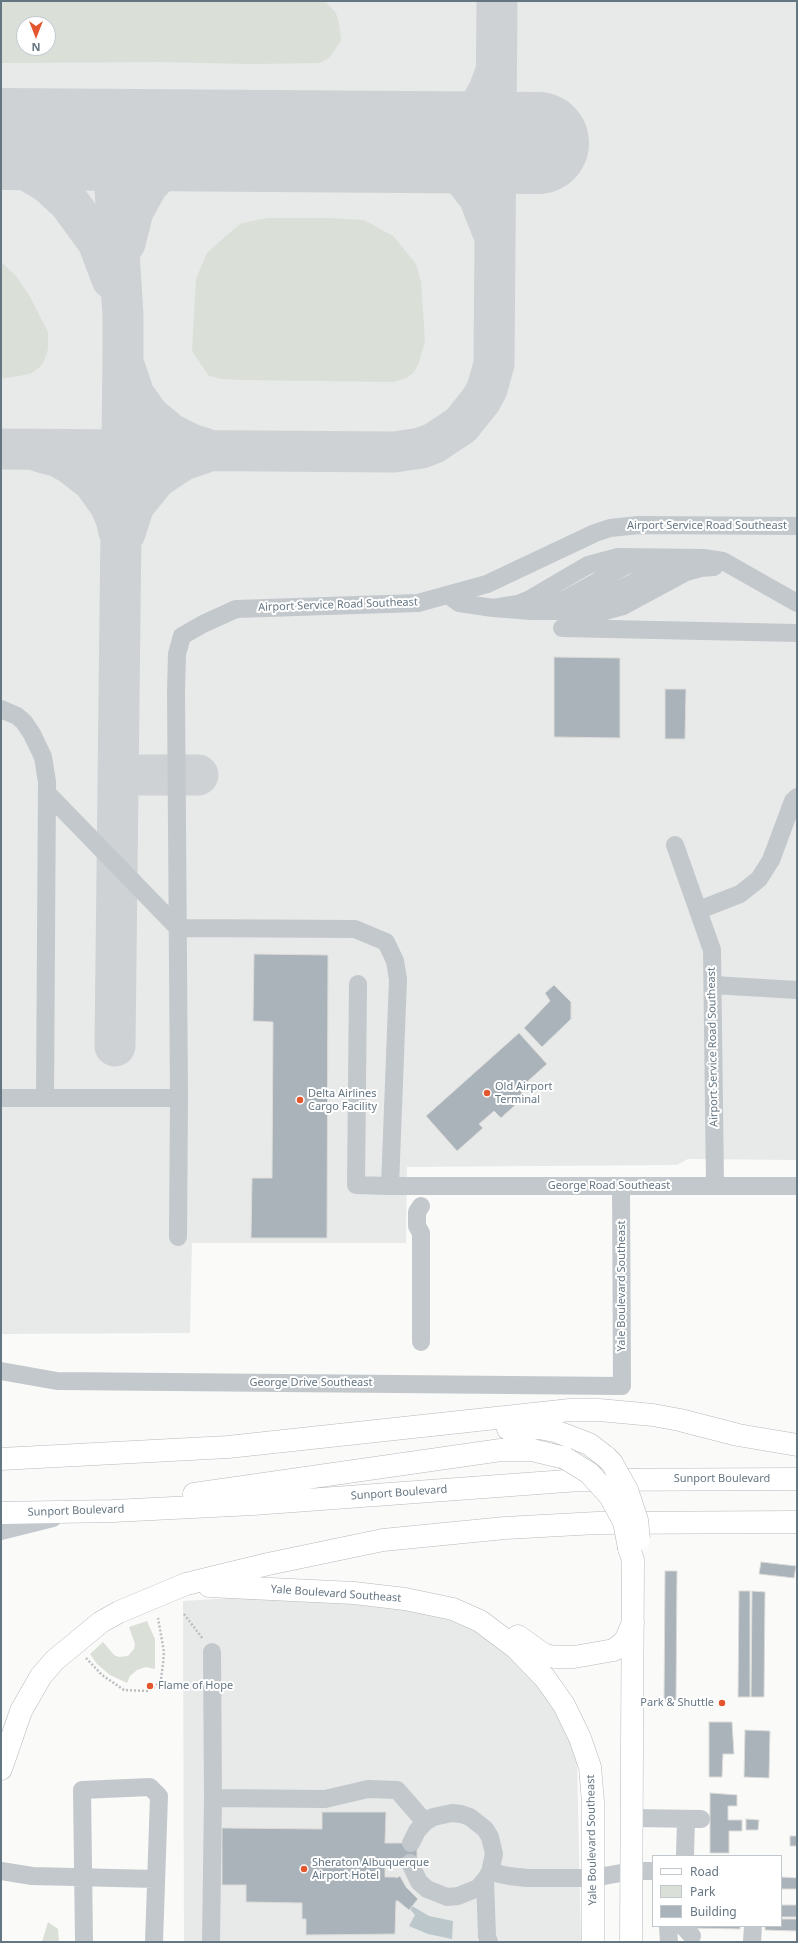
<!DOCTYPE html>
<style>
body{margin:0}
#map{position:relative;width:798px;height:1943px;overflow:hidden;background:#fafaf8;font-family:"Noto Sans",sans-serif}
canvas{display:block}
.frame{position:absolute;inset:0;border:2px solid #657683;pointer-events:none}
.legend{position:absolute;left:652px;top:1855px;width:130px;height:72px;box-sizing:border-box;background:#fff;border:1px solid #c1c8cd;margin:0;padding:5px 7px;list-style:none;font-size:12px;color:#657683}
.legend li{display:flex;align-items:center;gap:8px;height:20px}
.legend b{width:20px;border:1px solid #c1c8cd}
.north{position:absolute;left:16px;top:16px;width:40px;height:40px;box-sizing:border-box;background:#fff;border:1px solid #c1c8cd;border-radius:50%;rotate:180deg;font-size:11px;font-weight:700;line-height:16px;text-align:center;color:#657683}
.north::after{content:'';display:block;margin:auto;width:14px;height:18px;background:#e4572e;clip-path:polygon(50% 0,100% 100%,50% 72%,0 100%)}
</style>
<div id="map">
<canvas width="798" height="1943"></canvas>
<div class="frame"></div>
<ul class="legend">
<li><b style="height:5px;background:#fff"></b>Road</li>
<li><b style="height:11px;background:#dadfd7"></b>Park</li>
<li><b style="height:11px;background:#aab3b9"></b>Building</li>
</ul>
<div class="north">N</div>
</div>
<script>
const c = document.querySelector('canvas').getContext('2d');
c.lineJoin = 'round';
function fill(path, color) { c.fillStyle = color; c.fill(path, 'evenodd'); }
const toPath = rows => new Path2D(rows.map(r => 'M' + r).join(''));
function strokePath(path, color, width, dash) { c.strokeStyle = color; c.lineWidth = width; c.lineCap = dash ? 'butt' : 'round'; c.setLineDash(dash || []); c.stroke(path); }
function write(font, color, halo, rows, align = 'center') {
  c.font = font + ' "Noto Sans",sans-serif'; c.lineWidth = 4; c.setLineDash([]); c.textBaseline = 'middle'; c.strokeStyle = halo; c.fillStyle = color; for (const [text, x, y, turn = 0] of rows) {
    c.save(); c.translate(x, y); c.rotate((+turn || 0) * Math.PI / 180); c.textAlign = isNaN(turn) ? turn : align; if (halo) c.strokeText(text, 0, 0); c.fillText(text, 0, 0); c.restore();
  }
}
const built = toPath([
 [1,1,797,1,797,1160,688,1159,677,1165,407,1167,406,1243,192,1243,190,1333,1,1334],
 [24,24,48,24,48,48,24,48],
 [232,1598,327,1599,407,1608,445,1617,481,1634,528,1671,564,1723,577,1762,581,1942,184,1942,183,1601]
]);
const green = toPath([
 [1,1,325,1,336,13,339,23,341,41,329,58,319,63,250,64,161,62,1,63],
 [24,24,48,24,48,48,24,48],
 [268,218,328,218,364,220,393,236,416,264,421,282,425,341,418,365,413,373,406,378,393,382,243,380,222,379,209,376,192,351,196,279,207,253,228,234,242,223],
 [1,262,16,276,29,295,48,332,48,349,44,361,40,367,30,374,1,379],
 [147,1621,155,1639,155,1669,146,1667,137,1670,130,1676,127,1683,110,1675,97,1664,90,1654,103,1642,114,1655,119,1657,128,1656,134,1649,135,1644,129,1627],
 [48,1922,58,1929,59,1942,42,1942]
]);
const water = toPath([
 [412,1906,429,1916,453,1921,452,1939,428,1934,409,1926,415,1915,410,1909]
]);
const taxiway = toPath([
 [112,140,123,316,123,354,115,1046],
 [403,142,433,136,444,133,462,123,481,105,489,90,496,71],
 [1,158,25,169,47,182,68,201,98,242,112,279],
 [125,243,133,211,148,184,160,172,194,151,218,144,239,141,403,142,442,161,465,179,479,197,492,230],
 [125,368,134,395,149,416,171,434,193,445,204,448],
 [1,449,394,452,421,448,434,443,461,425,481,400,487,389,494,364,497,1],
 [40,452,59,457,71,464,93,481,110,505,116,519,119,532],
 [125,533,134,505,156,478,183,460,204,453],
 [119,775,198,775]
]);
const runway = toPath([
 [1,139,538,143]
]);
const building = toPath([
 [554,657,620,658,620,738,554,737,554,657],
 [665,689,686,689,685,739,665,739,665,689],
 [254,954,328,955,327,1238,251,1238,252,1178,272,1178,273,1022,253,1021,254,954],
 [554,985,571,1002,571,1019,542,1047,524,1028,550,1001,545,993,554,985],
 [519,1033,547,1064,519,1089,525,1096,501,1118,494,1111,479,1124,483,1128,457,1151,426,1116,519,1033],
 [761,1562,796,1566,794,1578,759,1574,761,1562],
 [665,1571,677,1571,676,1701,664,1701,665,1571],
 [739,1591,750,1591,750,1697,738,1697,739,1591],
 [752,1591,765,1592,764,1697,751,1697,752,1591],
 [709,1722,732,1722,734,1754,723,1754,722,1777,709,1777,709,1722],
 [745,1730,770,1731,769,1778,744,1777,745,1730],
 [710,1793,737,1795,737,1806,728,1806,728,1820,742,1820,742,1831,729,1831,729,1853,710,1853,710,1793],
 [322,1812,386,1812,385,1843,417,1843,417,1863,385,1862,385,1877,396,1877,396,1878,400,1876,406,1887,418,1899,409,1910,398,1901,396,1901,395,1934,306,1935,306,1919,302,1919,302,1903,246,1902,246,1885,222,1885,222,1828,322,1829,322,1812],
 [746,1819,759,1820,758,1830,746,1830,746,1819],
 [790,1836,797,1836,797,1846,790,1846,790,1836],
 [781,1877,797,1878,797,1889,781,1889,781,1877],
 [781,1905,797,1905,797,1917,781,1917,781,1905],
 [781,1919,797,1919,797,1931,765,1930,765,1926,781,1926,781,1919],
 [690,1926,740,1926,740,1929,690,1928,690,1926]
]);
const path = toPath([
 [184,1614,203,1639],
 [86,1658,102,1675,124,1690,147,1691,156,1686,161,1679,163,1664,164,1652,158,1618]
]);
const minor = toPath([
 [448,595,459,603,493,608,532,611,605,611,623,606,686,572,701,568,714,567],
 [493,608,518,604,530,599,588,565,618,557,703,558,723,561,797,603],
 [544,608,566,599,625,566,639,561],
 [580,609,665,567,680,562],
 [562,628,797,633],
 [1,709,17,716,24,722,32,734,43,757,47,782,45,1098],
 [47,793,178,928,355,929,386,942,395,961,398,979,390,1186,797,1186],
 [675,845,712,950,715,1186],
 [699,910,740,894,759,879,771,860,793,801,797,797],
 [358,984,356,1185,390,1186],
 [713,985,797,990],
 [1,1098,179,1098],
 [178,1237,179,1098,176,692,177,654,182,636,203,624,236,609,418,603,487,584,595,533,610,528,639,525,797,526],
 [421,1342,421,1233,417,1226,417,1212,421,1206],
 [1,1371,57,1381,622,1386,621,1186],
 [1,1531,53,1518],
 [213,1798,325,1799,368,1789,397,1790,425,1822],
 [632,1818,701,1819],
 [685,1856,686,1819],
 [410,1863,419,1882,427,1889,447,1897,458,1896,478,1888,485,1880,490,1872,494,1854,490,1837,485,1829,470,1817,461,1814,452,1813,433,1817,425,1822,417,1831,411,1843],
 [1,1871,32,1876,156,1879],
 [490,1872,509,1876,527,1878,593,1878,632,1871,653,1871],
 [485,1880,487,1936,489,1942],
 [668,1926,669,1942],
 [683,1926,692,1936],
 [84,1942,82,1790,150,1787,159,1796,154,1942],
 [211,1942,213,1798,212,1652],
 [752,1942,753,1926]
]);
const major = toPath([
 [508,1429,539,1428,555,1431,589,1444,606,1457],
 [1,1459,228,1447,570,1410,599,1410,653,1415,680,1420,738,1435,797,1445],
 [194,1494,501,1450,532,1450,565,1458],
 [1,1513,113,1511,253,1504,580,1480,797,1479],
 [629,1548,633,1560,631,1942],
 [209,1586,354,1593,405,1599,453,1609,480,1621,516,1648,545,1678,564,1705,580,1738,590,1767,593,1802,593,1942],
 [518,1636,543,1654,554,1657,574,1657,614,1650,625,1641,633,1623],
 [1,1769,21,1711,41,1676,55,1660,101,1622,119,1612,186,1584,268,1564,383,1540,505,1528,597,1523,797,1522]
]);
const majorBridge = toPath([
 [606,1457,612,1463,627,1490,637,1520,639,1539],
 [565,1458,589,1473,610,1496,624,1522,629,1548]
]);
const markers = [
 [487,1093,4,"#e4572e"],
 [300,1100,4,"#e4572e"],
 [150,1686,4,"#e4572e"],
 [722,1703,4,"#e4572e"],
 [304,1869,4,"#e4572e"]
];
const streetNames = [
 ["Airport Service Road Southeast",707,526],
 ["Airport Service Road Southeast",338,605,-2],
 ["Airport Service Road Southeast",713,1047,-91],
 ["George Road Southeast",609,1186],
 ["Yale Boulevard Southeast",622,1286,-90],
 ["George Drive Southeast",311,1383],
 ["Sunport Boulevard",722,1479],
 ["Sunport Boulevard",399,1493,-4],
 ["Sunport Boulevard",76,1511,-2],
 ["Yale Boulevard Southeast",336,1594,4],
 ["Yale Boulevard Southeast",592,1840,-91]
];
const poiNames = [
 ["Old Airport",495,1087],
 ["Terminal",495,1100],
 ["Delta Airlines",308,1094],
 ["Cargo Facility",308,1107],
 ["Flame of Hope",158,1686],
 ["Park & Shuttle",714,1703,"right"],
 ["Sheraton Albuquerque",312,1863],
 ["Airport Hotel",312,1876]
];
fill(built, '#e8e9e9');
fill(green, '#dadfd7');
fill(water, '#bbc7cb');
strokePath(taxiway, '#ced2d4', 41);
strokePath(runway, '#ced2d4', 102);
fill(building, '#aab3b9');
strokePath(building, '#dcdcda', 1);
strokePath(major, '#b5babe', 23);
strokePath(path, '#bbbfc2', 2.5, [2, 2]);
strokePath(minor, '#c3c8cc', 18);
strokePath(major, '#fff', 22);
strokePath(majorBridge, '#b5babe', 23, []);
strokePath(majorBridge, '#fff', 22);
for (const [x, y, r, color] of markers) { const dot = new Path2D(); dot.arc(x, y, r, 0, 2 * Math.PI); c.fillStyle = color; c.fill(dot); strokePath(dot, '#fff', 1.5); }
write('11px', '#657683', '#fff', streetNames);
write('11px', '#657683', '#fff', poiNames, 'left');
</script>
